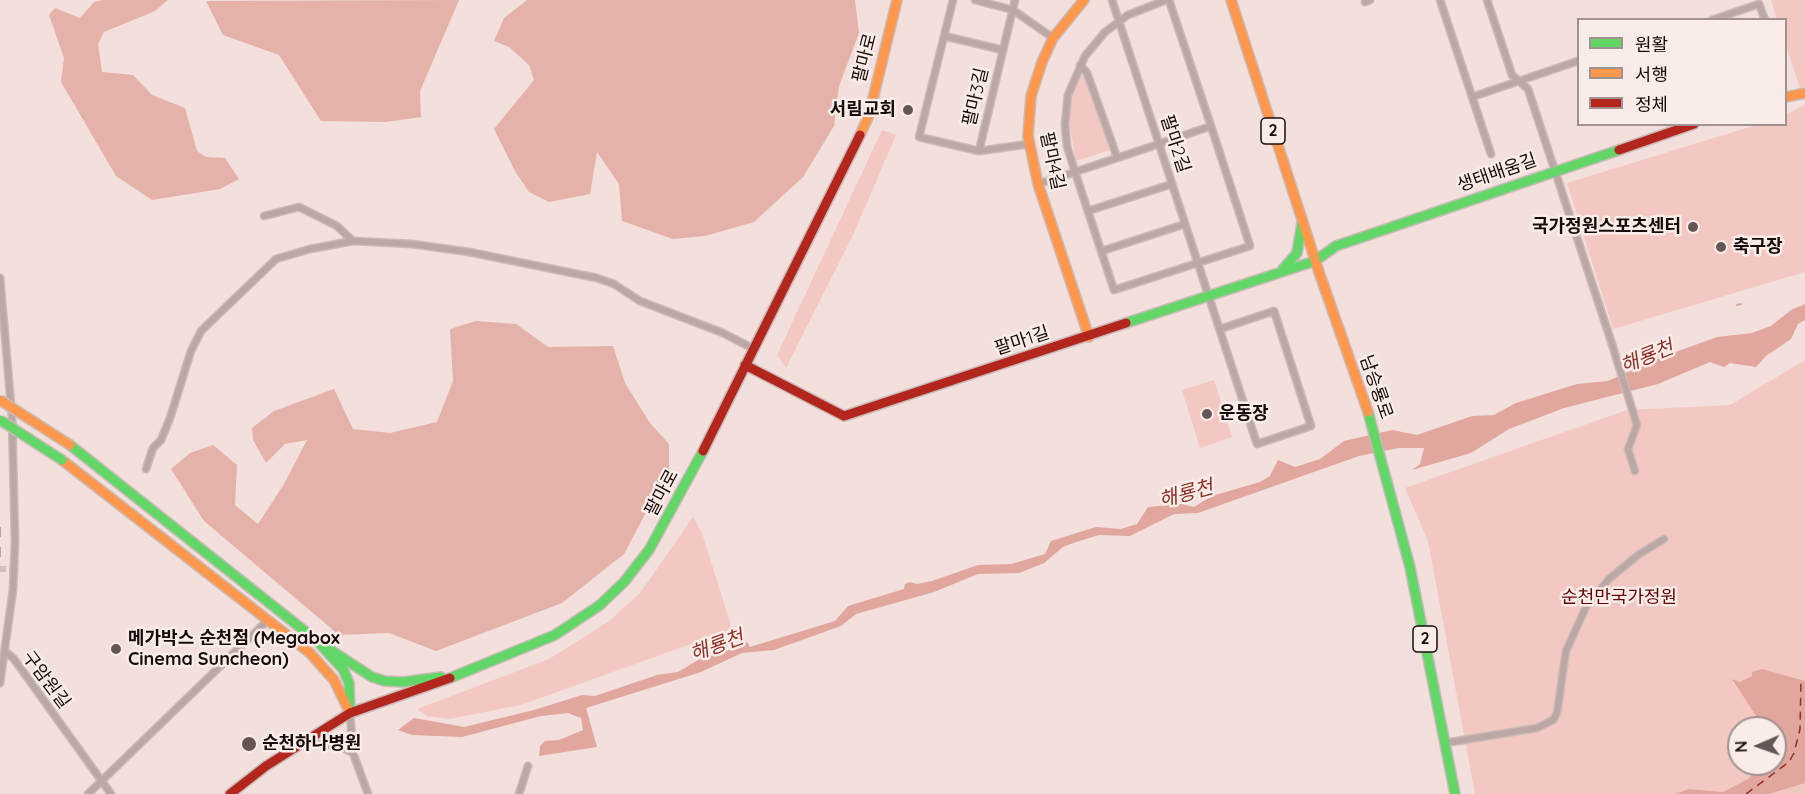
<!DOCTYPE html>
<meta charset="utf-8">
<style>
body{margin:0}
#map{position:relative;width:1805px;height:794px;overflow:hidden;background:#f3dfdc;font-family:Quicksand,"Noto Sans KR",sans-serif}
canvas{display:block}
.legend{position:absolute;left:1577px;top:18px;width:210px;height:108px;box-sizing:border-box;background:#faece9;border:2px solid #9f9290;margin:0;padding:8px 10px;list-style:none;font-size:18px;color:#170c0a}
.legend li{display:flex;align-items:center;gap:12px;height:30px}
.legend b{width:30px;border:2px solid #9f9290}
.north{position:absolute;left:1727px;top:716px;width:60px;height:60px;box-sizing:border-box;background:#faece9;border:2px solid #9f9290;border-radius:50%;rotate:268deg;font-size:16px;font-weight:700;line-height:24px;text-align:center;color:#170c0a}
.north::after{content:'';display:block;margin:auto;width:21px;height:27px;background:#645654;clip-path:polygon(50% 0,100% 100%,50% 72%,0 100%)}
</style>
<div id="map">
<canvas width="1805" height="794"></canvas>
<ul class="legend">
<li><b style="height:8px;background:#63d668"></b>원활</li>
<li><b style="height:8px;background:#ff974d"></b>서행</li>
<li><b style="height:8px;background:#b3261e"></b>정체</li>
</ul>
<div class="north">N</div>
</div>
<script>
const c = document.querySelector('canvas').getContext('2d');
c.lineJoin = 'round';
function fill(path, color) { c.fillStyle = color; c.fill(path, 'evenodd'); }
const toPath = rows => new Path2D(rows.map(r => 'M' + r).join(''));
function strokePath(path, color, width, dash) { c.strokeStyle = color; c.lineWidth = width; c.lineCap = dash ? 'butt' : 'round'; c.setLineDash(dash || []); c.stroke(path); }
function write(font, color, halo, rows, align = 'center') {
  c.font = font + ' Quicksand,"Noto Sans KR",sans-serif'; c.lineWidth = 5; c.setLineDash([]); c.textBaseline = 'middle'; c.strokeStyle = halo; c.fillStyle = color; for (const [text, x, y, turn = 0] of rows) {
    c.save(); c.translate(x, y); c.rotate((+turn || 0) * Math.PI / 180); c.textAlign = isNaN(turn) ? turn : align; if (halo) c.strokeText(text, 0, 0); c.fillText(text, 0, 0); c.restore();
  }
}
const green = toPath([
 [1771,0,1805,0,1805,86,1800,88,1786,45,1786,20,1777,19],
 [1077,74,1084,75,1110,150,1076,161,1068,117,1071,94],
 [1805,104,1805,272,1613,329,1567,183,1756,125,1786,124,1786,115],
 [882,130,896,135,853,235,786,368,777,355],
 [1805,360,1805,794,1475,794,1428,541,1405,488,1627,410,1730,405],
 [1739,728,1775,728,1775,764,1739,764],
 [1214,380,1232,437,1200,448,1182,390],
 [693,517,702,533,729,619,731,627,727,631,521,705,449,719,427,716,417,709,549,659,608,622,640,593]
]);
const forest = toPath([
 [103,0,168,0,155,11,104,32,98,44,102,72,133,75,152,95,185,108,197,151,206,157,225,158,239,179,220,189,152,200,116,176,61,82,64,58,49,15,55,8,80,18,94,2],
 [459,0,420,91,421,117,386,122,321,121,279,55,223,35,206,1],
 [527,0,855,0,859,33,839,86,834,126,803,177,754,222,705,236,673,239,622,221,619,184,597,152,590,194,549,202,529,192,515,171,494,129,534,80,529,65,509,47,494,41,504,18],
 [476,321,516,324,548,347,613,346,625,383,650,423,669,444,669,469,624,554,562,603,436,651,389,633,339,635,204,521,171,469,190,453,213,445,237,465,235,505,258,524,284,484,307,440,285,444,266,463,253,440,252,428,274,411,334,389,353,429,390,433,437,422,453,381,450,329]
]);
const water = toPath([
 [1805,304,1805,320,1798,324,1791,339,1766,356,1756,367,1730,363,1724,367,1710,362,1658,384,1564,408,1509,429,1471,453,1412,470,1420,464,1424,448,1399,448,1359,456,1198,513,1174,514,1130,536,1099,535,1076,542,1063,547,1044,563,1019,573,978,574,934,592,856,614,841,626,774,650,742,653,701,672,586,708,597,747,539,756,540,746,545,741,559,740,583,730,581,718,568,713,541,716,462,737,412,735,398,730,414,718,464,727,534,710,582,695,595,696,657,675,678,672,698,660,732,649,735,644,747,642,750,647,835,621,848,606,904,589,905,584,910,582,917,584,932,581,978,565,1011,564,1045,554,1051,541,1096,527,1121,529,1137,524,1148,507,1182,504,1194,507,1212,496,1260,482,1270,476,1278,460,1295,467,1320,459,1344,441,1392,430,1417,435,1472,416,1494,415,1516,403,1577,384,1608,381,1662,357,1717,337,1752,333,1771,326,1791,310],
 [1762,669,1805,681,1805,783,1769,794,1675,794,1689,789,1723,792,1748,779,1763,764,1775,764,1775,728,1764,728,1732,679,1740,682,1752,676,1752,672]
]);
const stream = toPath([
 [1737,305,1741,304]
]);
const ferry = toPath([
 [1746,794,1789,762,1794,753,1800,729,1801,680]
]);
const streetTunnel = toPath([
 [0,569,15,569]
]);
const street = toPath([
 [953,0,919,137,979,151,1029,144],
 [975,0,1013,10,1053,38],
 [1112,0,1257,444,1311,426,1274,311,1220,329],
 [1169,0,1211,126],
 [1440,0,1491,154],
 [1487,0,1512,75,1528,89,1611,341,1637,425,1628,449,1635,471],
 [1365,2,1370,0],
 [1712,20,1759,4,1765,20],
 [944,36,1003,50],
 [1080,65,1087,73,1117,157],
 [1472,97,1578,61],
 [979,151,1015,0],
 [1038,184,1075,172,1159,144,1211,126,1250,246,1114,290,1075,172,1067,146,1065,124,1068,95,1085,56,1105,32,1128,15,1166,0],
 [1088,211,1172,184],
 [264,216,299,207,337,226,353,241,412,244,469,252,597,278,614,284,640,301,723,333,752,348],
 [1102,251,1185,224],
 [0,278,12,417,15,541,13,590,0,683],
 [146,469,153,448,161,440,170,418,191,351,201,331,276,259,310,249,353,241],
 [6,652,14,659,111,794],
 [350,713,353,753,368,794],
 [1445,743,1537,728,1553,720,1557,713,1566,651,1586,607,1609,579,1638,555,1664,539],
 [303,744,337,745,353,753],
 [88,794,268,620],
 [519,794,528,766]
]);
const fast = toPath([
 [1283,269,1297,253,1302,223],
 [1126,323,1315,261,1336,246,1619,150],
 [1368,412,1410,567,1455,794],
 [70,445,316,640,343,669,349,683,350,713],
 [329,649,372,677,385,681,403,682,441,677],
 [450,678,555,635,600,605,624,582,649,550,703,451]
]);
const slow = toPath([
 [1084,0,1053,38,1042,62,1031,96,1028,136,1038,184,1089,337],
 [1231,0,1319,272,1368,412],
 [1786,97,1805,93],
 [860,135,869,115,897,0],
 [62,460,310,653,334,680,349,711]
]);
const jam = toPath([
 [1619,150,1694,124],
 [745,365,844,416,1126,323],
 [703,451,860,135],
 [230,794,266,766,350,713,450,678]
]);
const rail = toPath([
 [0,527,0,561]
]);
const fastBridge = toPath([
 [0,420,62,460]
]);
const slowBridge = toPath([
 [0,400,70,445]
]);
const markers = [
 [908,110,6,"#645654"],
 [1693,227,6,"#645654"],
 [1721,247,6,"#645654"],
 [1207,414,6,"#645654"],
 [116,649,6,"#645654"],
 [249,744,8,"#645654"]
];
const shields = [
 [1273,131,24],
 [1425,639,24]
];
const shieldNames = [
 ["2",1273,131],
 ["2",1425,639]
];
const streetNames = [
 ["팔마로",865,58,-76],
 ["팔마3길",976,97,-77],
 ["팔마2길",1175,144,72],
 ["팔마4길",1052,161,78],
 ["생태배움길",1497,173,-19],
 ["팔마1길",1022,341,-18],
 ["남승룡로",1376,387,71],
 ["팔마로",662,493,-62],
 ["구암원길",46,680,53]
];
const poiNames = [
 ["서림교회",896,110,"right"],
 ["국가정원스포츠센터",1681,227,"right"],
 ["축구장",1733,247],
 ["운동장",1219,414],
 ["메가박스 순천점 (Megabox",128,639],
 ["Cinema Suncheon)",128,660],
 ["순천하나병원",262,744]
];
const parkNames = [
 ["순천만국가정원",1619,598]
];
const waterNames = [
 ["해룡천",1647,357,-22],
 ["해룡천",1186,494,-15],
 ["해룡천",717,646,-20]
];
fill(green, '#f4c8c2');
fill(forest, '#e5b2aa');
fill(water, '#e1a69d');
strokePath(stream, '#e1a69d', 2);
strokePath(ferry, '#8c3228', 1.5, [8, 6]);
strokePath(streetTunnel, '#d2bfbc', 6, [6, 3]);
strokePath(street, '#cabbb8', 9);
strokePath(fast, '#cabbb8', 12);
strokePath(slow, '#cabbb8', 12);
strokePath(jam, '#cabbb8', 12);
strokePath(street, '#bba8a5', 6);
strokePath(fast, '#63d668', 9);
strokePath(slow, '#ff974d', 9);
strokePath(jam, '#b3261e', 9);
strokePath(rail, '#b6a5a3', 2, [10, 10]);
strokePath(fastBridge, '#cabbb8', 12, []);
strokePath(slowBridge, '#cabbb8', 12, []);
strokePath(fastBridge, '#63d668', 9);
strokePath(slowBridge, '#ff974d', 9);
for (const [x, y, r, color] of markers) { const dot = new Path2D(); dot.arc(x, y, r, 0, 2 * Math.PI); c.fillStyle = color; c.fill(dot); strokePath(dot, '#faece9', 2); }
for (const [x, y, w] of shields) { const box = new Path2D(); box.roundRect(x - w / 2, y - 13, w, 26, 4.5); c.fillStyle = '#faece9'; c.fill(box); strokePath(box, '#170c0a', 1.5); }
write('bold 16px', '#170c0a', null, shieldNames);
write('18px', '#170c0a', '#faece9', streetNames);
write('bold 18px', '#170c0a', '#faece9', poiNames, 'left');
write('18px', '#620503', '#faece9', parkNames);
write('italic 20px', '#8c3228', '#faece9', waterNames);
</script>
